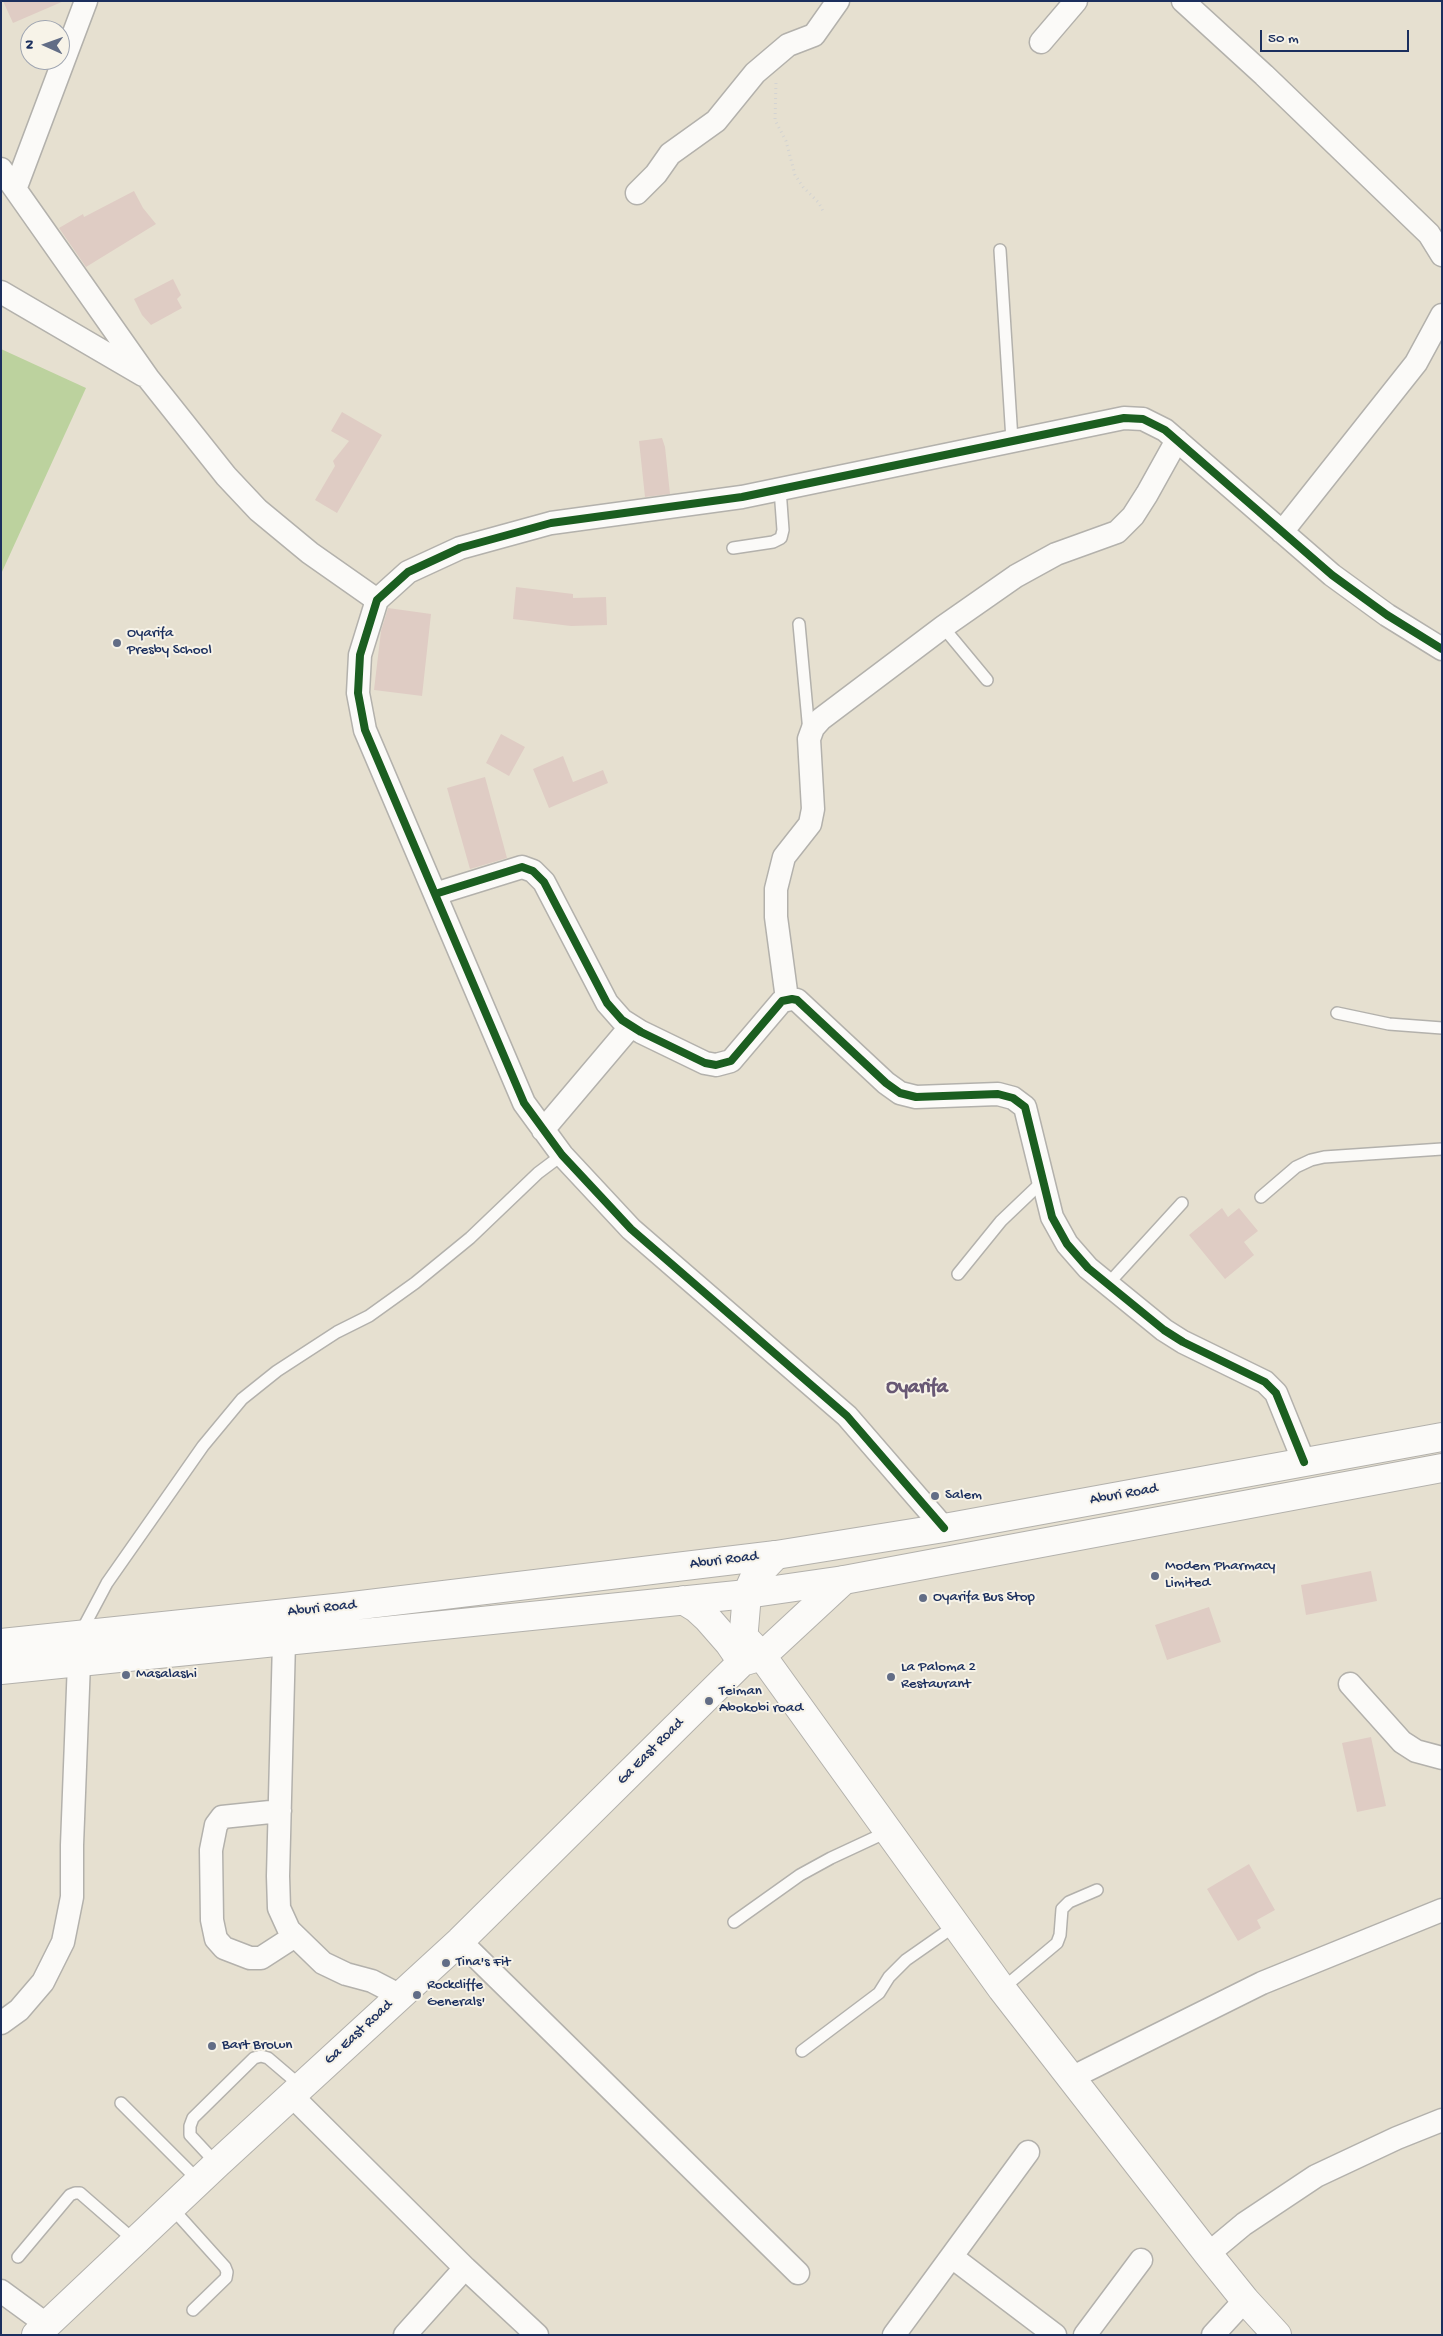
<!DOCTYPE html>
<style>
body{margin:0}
#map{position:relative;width:1443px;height:2336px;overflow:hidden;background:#e6e0d0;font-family:"Gochi Hand",sans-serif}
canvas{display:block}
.frame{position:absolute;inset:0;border:2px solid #1b2f5e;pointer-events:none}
.north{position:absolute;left:20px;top:20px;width:50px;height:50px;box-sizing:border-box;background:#f7f3e8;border:1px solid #9fa5b1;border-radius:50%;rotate:272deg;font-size:14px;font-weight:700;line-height:20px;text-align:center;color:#1b2f5e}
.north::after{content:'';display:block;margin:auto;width:18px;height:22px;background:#626d86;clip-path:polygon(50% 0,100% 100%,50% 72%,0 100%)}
.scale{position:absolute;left:1260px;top:30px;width:149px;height:22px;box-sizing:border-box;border:2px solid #1b2f5e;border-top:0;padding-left:6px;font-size:15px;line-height:18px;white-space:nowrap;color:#1b2f5e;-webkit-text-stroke:4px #f7f3e8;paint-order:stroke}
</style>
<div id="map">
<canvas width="1443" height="2336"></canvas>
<div class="frame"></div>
<div class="north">N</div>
<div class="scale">50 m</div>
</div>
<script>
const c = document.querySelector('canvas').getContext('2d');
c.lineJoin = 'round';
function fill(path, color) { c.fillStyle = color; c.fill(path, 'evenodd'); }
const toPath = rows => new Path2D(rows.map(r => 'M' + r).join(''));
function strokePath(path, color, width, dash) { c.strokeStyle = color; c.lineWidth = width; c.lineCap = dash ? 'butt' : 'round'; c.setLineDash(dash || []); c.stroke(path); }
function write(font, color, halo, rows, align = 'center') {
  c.font = font + ' "Gochi Hand",sans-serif'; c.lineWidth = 4; c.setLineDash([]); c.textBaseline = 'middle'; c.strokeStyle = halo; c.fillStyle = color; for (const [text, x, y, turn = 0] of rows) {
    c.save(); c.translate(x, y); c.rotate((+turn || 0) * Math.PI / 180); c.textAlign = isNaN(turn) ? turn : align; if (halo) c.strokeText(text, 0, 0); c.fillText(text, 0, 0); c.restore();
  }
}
const green = toPath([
 [1,349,86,388,1,574]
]);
const building = toPath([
 [3,1,64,1,13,23],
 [134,191,143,208,156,224,86,267,59,228,83,214,84,217],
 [173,279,181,295,177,299,182,308,151,325,142,315,134,299],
 [342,412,382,435,337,513,315,500,335,466,333,461,349,441,331,431],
 [662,438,665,447,670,494,645,497,639,441],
 [516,587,573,594,573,598,606,597,607,625,571,626,513,619],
 [388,608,431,614,422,696,374,690,381,631],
 [501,734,525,747,509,776,486,763],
 [563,756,573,782,603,770,608,783,549,808,533,769],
 [485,777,507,858,470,869,447,788],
 [1222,1208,1228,1217,1239,1208,1258,1231,1244,1242,1254,1255,1225,1279,1189,1235],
 [1371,1571,1377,1601,1306,1615,1301,1585],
 [1209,1607,1221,1642,1167,1660,1155,1625],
 [1371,1737,1386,1806,1357,1812,1342,1743],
 [1249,1864,1275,1910,1257,1920,1261,1928,1238,1941,1207,1889]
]);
const path = toPath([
 [776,83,775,120,786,141,795,175,803,187,819,203,824,213]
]);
const service = toPath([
 [1000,250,1012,440],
 [733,548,773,542,781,538,783,530,780,489],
 [799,624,809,732],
 [943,627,987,680],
 [1337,1013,1389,1024,1442,1028],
 [1261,1197,1296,1167,1311,1160,1324,1157,1442,1149],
 [958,1274,1001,1221,1043,1181],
 [1108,1284,1182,1203],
 [81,1632,107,1583,203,1446,242,1399,277,1371,337,1332,369,1316,415,1283,470,1238,538,1173,562,1155],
 [734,1922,800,1875,831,1858,889,1831],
 [1002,1989,1057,1943,1060,1935,1062,1909,1069,1902,1097,1890],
 [802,2051,879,1993,889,1977,906,1960,956,1925],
 [121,2103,199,2181],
 [217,2164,190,2135,190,2126,193,2118,254,2058,261,2056,268,2058,302,2087],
 [171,2207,225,2267,227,2272,226,2278,193,2310],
 [18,2257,70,2195,75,2193,80,2193,135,2241]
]);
const minor = toPath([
 [1183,1,1264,75,1429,234,1442,255],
 [1041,42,1076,1],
 [1,169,148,378,226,476,258,510,310,553,377,600],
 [16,187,86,1],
 [637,193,656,174,670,154,716,121,755,73,788,45,814,35,838,1],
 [1,292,143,375],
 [1282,532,1416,363,1442,315],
 [435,894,522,867,533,871,544,882,607,1003,622,1020,641,1032,705,1063,716,1065,731,1061,782,1001,792,999,797,1000,886,1083,900,1093,916,1097,998,1094,1013,1098,1025,1107,1052,1217,1067,1244,1088,1268,1164,1330,1183,1342,1265,1382,1276,1393,1304,1462],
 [787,999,776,917,776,889,784,857,810,824,813,809,809,739,813,728,821,719,943,627,1016,576,1056,554,1117,532,1133,516,1147,494,1177,440],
 [543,1130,631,1026],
 [944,1528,847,1416,631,1229,562,1155,524,1103,365,730,358,693,360,655,377,600,408,572,460,548,551,523,742,497,1124,418,1143,419,1165,430,1332,575,1387,615,1442,649],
 [284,1641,278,1876,279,1908,289,1930,323,1963,346,1974,372,1981,399,1995],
 [1350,1684,1402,1742,1416,1751,1442,1758],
 [280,1811,222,1817,216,1825,211,1850,212,1920,216,1939,224,1948,250,1958,261,1958,295,1936],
 [460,1941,798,2273],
 [1,2023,19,2010,43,1982,63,1942,72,1897,72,1845,79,1662],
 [1071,2078,1262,1983,1442,1910],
 [292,2096,465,2268,537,2335],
 [1208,2254,1244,2224,1316,2176,1397,2138,1442,2120],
 [952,2257,1055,2335],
 [1,2291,46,2324],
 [405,2335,465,2268],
 [894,2335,1028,2152],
 [1085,2335,1141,2260],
 [1213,2335,1245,2300]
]);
const tertiary = toPath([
 [742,1635,762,1656,1002,1989,1208,2254,1245,2300,1277,2335],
 [742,1653,747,1594,754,1578,776,1555],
 [36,2335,217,2164,460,1941,742,1662,762,1656,844,1580]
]);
const trunk = toPath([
 [683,1600,696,1608,708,1619,729,1643,742,1662],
 [1,1643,344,1607,776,1555,944,1528,1442,1437],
 [1,1670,747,1594,844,1580,1442,1468]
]);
const cycleway = toPath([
 [435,894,522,867,533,871,544,882,607,1003,622,1020,641,1032,705,1063,716,1065,731,1061,782,1001,792,999,797,1000,886,1083,900,1093,916,1097,998,1094,1013,1098,1025,1107,1052,1217,1067,1244,1088,1268,1164,1330,1183,1342,1265,1382,1276,1393,1304,1462],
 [944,1528,847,1416,631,1229,562,1155,524,1103,365,730,358,693,360,655,377,600,408,572,460,548,551,523,742,497,1124,418,1143,419,1165,430,1332,575,1387,615,1442,649]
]);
const markers = [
 [117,643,5,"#626d86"],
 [935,1496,5,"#626d86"],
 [1155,1576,5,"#626d86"],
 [923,1598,5,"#626d86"],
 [126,1675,5,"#626d86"],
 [891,1677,5,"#626d86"],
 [709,1701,5,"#626d86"],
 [446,1963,5,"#626d86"],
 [417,1995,5,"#626d86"],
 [212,2046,5,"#626d86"]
];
const poiNames = [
 ["Oyarifa",127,634],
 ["Presby School",127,651],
 ["Salem",945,1496],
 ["Modem Pharmacy",1165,1567],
 ["Limited",1165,1584],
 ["Oyarifa Bus Stop",933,1598],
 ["La Paloma 2",901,1668],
 ["Restaurant",901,1685],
 ["Masalashi",136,1675],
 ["Teiman",719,1692],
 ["Abokobi road",719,1709],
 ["Tina's Fit",456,1963],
 ["Rockcliffe",427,1986],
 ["Generals'",427,2003],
 ["Bart Brown",222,2046]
];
const streetNames = [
 ["Aburi Road",1124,1495,-10],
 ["Aburi Road",724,1561,-7],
 ["Aburi Road",322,1609,-6],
 ["Ga East Road",651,1752,-45],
 ["Ga East Road",359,2033,-43]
];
const districtNames = [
 ["Oyarifa",917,1389]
];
fill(green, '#bcd29e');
fill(building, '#dfccc4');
strokePath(service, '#b3b1ac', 14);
strokePath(minor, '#b3b1ac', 25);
strokePath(tertiary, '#b3b1ac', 30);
strokePath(trunk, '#b3b1ac', 30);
strokePath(path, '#d3d3d2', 3, [1, 4]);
strokePath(service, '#fbfaf8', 11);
strokePath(minor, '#fbfaf8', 22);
strokePath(tertiary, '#fbfaf8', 28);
strokePath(trunk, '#fbfaf8', 28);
strokePath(cycleway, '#1b5e20', 8);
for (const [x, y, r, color] of markers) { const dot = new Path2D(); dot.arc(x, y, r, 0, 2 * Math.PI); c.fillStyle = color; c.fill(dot); strokePath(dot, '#f7f3e8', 2); }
write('15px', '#1b2f5e', '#f7f3e8', poiNames, 'left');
write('15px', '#1b2f5e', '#f7f3e8', streetNames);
write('bold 20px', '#685874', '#f7f3e8', districtNames);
</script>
